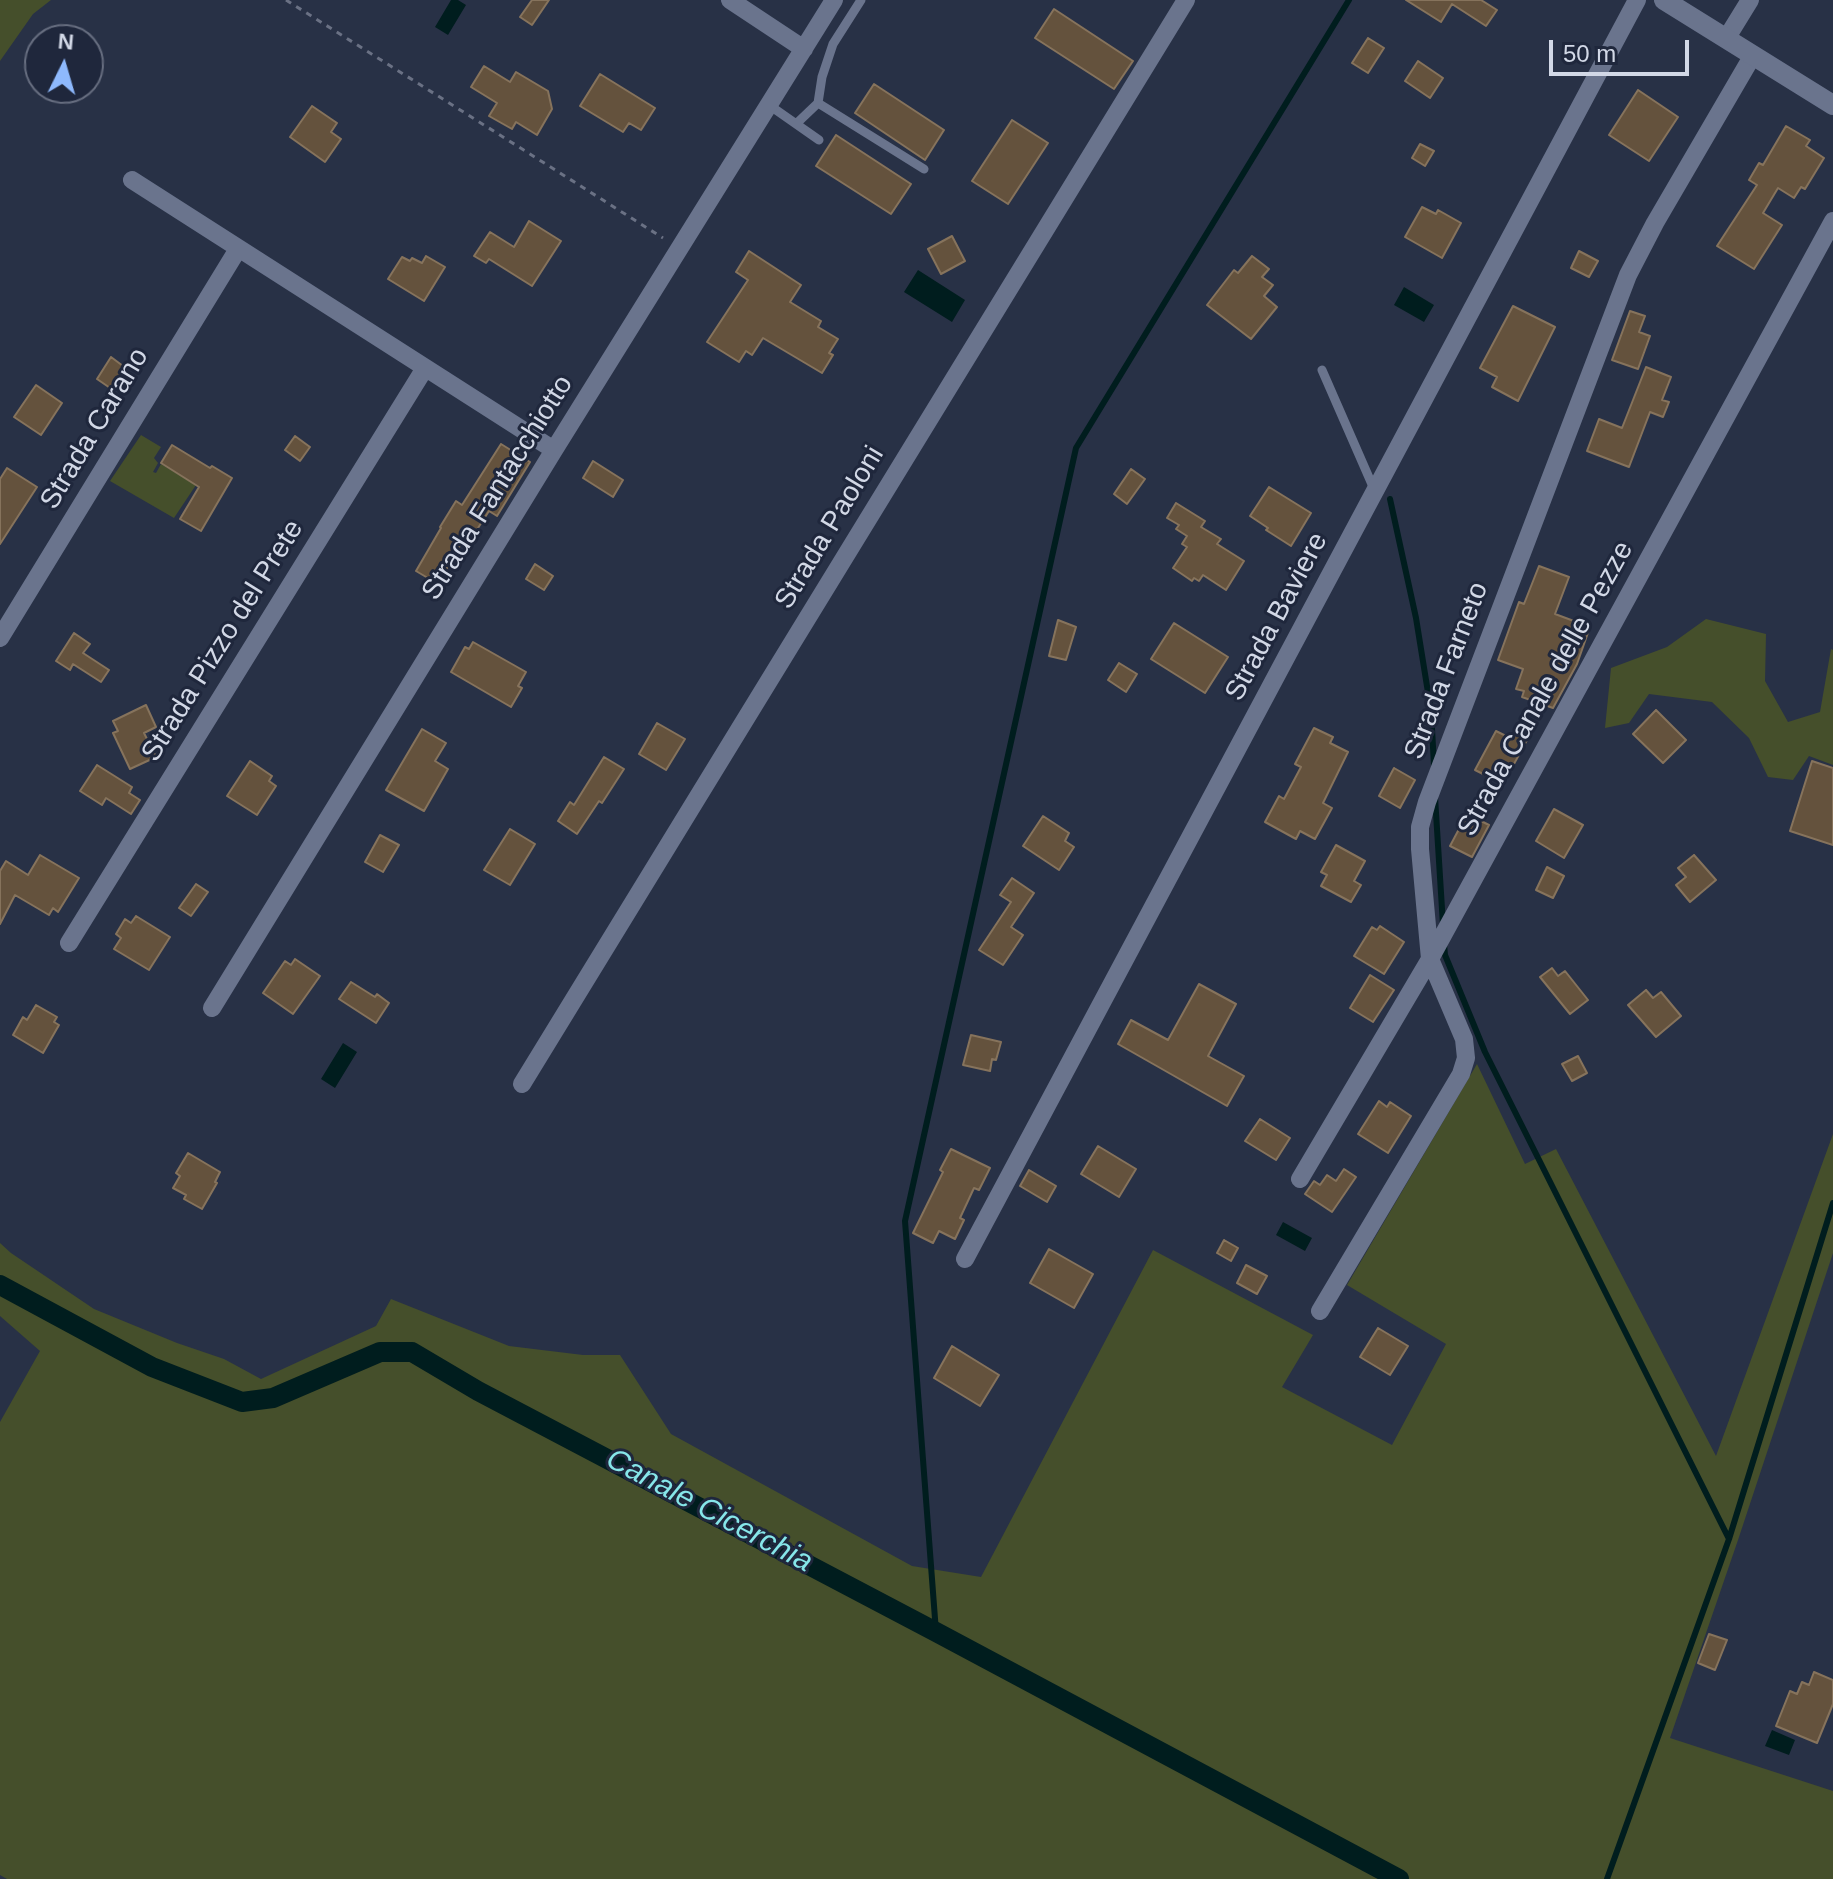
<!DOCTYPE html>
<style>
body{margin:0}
#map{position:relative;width:1833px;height:1879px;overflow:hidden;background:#283146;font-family:Helvetica,sans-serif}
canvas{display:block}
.north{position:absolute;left:24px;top:24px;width:80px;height:80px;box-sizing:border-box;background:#1f273c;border:2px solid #676e80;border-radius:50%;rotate:5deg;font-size:22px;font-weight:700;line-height:32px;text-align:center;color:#d2d8e6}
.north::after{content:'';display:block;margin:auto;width:28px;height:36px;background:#8eb9fd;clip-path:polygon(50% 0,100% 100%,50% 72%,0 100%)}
.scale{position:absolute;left:1549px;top:40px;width:140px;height:36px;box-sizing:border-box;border:4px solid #d2d8e6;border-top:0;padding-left:10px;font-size:24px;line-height:28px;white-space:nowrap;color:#d2d8e6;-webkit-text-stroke:6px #1f273c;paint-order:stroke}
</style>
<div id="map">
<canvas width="1833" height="1879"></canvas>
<div class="north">N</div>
<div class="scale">50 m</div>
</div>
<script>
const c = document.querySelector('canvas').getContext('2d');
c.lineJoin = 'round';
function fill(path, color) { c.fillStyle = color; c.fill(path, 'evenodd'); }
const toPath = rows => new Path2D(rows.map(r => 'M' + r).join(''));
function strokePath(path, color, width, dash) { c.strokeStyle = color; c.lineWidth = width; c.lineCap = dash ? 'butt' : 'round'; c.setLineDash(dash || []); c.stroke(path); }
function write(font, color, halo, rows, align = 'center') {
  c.font = font + ' Helvetica,sans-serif'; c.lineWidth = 6; c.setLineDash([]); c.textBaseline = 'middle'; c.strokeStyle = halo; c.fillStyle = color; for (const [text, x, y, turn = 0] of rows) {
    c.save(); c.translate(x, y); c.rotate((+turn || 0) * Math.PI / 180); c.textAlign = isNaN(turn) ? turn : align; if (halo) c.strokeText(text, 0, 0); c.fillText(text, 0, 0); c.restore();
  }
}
const green = toPath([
 [0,0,51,0,33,14,0,61],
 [141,435,161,447,154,458,158,463,153,472,156,473,161,464,196,485,174,518,110,481],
 [1706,619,1766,634,1765,681,1788,722,1820,712,1831,649,1833,650,1833,765,1809,756,1793,780,1768,777,1749,738,1712,702,1649,694,1629,723,1605,728,1611,668,1667,647],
 [1477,1064,1525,1164,1556,1149,1716,1456,1833,1134,1833,1253,1738,1540,1670,1738,1833,1791,1833,1879,7,1879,0,1875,0,1422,40,1351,0,1316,0,1243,11,1253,94,1309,177,1343,224,1359,261,1379,376,1326,391,1299,509,1346,583,1355,620,1355,671,1434,912,1566,981,1577,1153,1250,1313,1335,1282,1387,1392,1445,1446,1344,1347,1285]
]);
const water = toPath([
 [451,0,458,0,466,5,448,35,435,27],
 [918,270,965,300,952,322,904,292],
 [1404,287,1434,305,1424,322,1394,305],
 [343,1043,357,1052,335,1088,321,1079],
 [1283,1222,1312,1238,1305,1251,1276,1235],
 [1772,1730,1795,1740,1789,1755,1765,1746]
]);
const stream = toPath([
 [1390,499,1416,618,1431,711,1434,765],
 [1435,797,1443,925],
 [1444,944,1445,955,1485,1052,1729,1539],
 [936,1632,905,1221,1076,448,1349,0],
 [1607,1879,1729,1539,1833,1203]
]);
const canal = toPath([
 [0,1285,152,1367,242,1402,273,1398,380,1352,412,1352,478,1391,936,1632,1399,1879]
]);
const building = toPath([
 [532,0,549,0,532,25,520,17,532,0],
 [1406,0,1481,0,1497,10,1486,26,1452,4,1441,22,1406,0],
 [1054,9,1133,61,1114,89,1035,38,1054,9],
 [1368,38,1384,48,1368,73,1352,63,1368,38],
 [1418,61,1443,78,1430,98,1405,81,1418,61],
 [484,66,510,82,516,72,548,91,552,109,537,135,516,122,512,129,489,116,497,103,471,87,484,66],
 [600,74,655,108,641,130,629,123,623,132,580,106,600,74],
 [874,84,944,130,925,160,855,113,874,84],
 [1638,90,1678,117,1649,161,1609,135,1638,90],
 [312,106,337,123,331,132,341,139,325,162,290,137,312,106],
 [1012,120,1048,143,1008,204,972,181,1012,120],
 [1786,126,1810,140,1806,146,1824,158,1805,189,1801,187,1794,198,1778,188,1763,213,1782,225,1754,269,1717,246,1757,185,1749,180,1759,163,1763,165,1786,126],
 [836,135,911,184,891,214,816,166,836,135],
 [1420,144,1434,151,1425,166,1412,158,1420,144],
 [1422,207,1436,214,1438,210,1461,223,1442,258,1405,237,1422,207],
 [529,221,561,241,532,286,489,259,486,263,474,256,490,232,514,247,529,221],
 [952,236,965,261,941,274,928,249,952,236],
 [749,251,801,285,790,302,821,321,818,327,838,339,829,353,833,355,822,373,763,338,752,355,746,351,739,362,707,342,748,280,736,272,749,251],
 [1579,251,1598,261,1589,277,1571,268,1579,251],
 [426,256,445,267,424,301,388,279,402,257,410,261,412,258,422,263,426,256],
 [1252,256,1269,269,1262,277,1273,285,1264,296,1277,307,1251,339,1207,305,1234,270,1238,273,1252,256],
 [1513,306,1555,327,1518,401,1492,387,1497,377,1480,368,1513,306],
 [1630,311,1645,316,1639,332,1650,336,1638,369,1612,360,1630,311],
 [111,357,127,369,113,390,97,379,111,357],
 [1646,367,1671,377,1662,400,1669,402,1663,417,1650,412,1629,467,1587,451,1599,419,1622,428,1646,367],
 [36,385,62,403,41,435,14,417,36,385],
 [295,436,310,447,300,461,285,450,295,436],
 [501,444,530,462,497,516,489,511,467,545,462,542,438,584,416,571,441,528,440,527,456,501,462,505,501,444],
 [172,445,210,468,212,466,232,478,201,531,180,519,199,487,161,463,172,445],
 [593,461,623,480,613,497,583,478,593,461],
 [7,468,37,487,0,544,0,479,7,468],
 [1131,469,1145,479,1127,504,1114,494,1131,469],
 [1269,487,1311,513,1291,546,1266,530,1268,528,1250,516,1269,487],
 [1176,503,1205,521,1201,527,1221,539,1217,544,1244,561,1226,590,1203,575,1199,581,1194,578,1192,581,1173,568,1187,547,1182,544,1187,536,1176,529,1179,525,1167,518,1176,503],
 [535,564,553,576,544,590,526,579,535,564],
 [1539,566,1569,577,1555,614,1590,627,1577,664,1553,708,1522,697,1524,691,1516,689,1523,669,1498,660,1519,602,1524,604,1539,566],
 [1058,620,1076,627,1066,660,1049,656,1058,620],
 [1174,623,1228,657,1205,693,1151,659,1174,623],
 [74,633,90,644,83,653,109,670,101,682,73,664,70,670,56,661,74,633],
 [473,642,526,672,518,686,522,688,511,707,451,672,465,647,469,649,473,642],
 [1119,663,1137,674,1126,692,1108,680,1119,663],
 [146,705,156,727,144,733,156,757,130,769,113,733,118,731,113,721,146,705],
 [1656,710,1686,740,1663,763,1633,734,1656,710],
 [657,723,685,739,666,770,639,754,657,723],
 [1314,728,1333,737,1330,743,1348,752,1323,803,1332,808,1315,839,1300,831,1296,839,1265,822,1279,796,1284,799,1301,767,1295,764,1314,728],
 [422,729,446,743,435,761,448,769,424,811,386,790,422,729],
 [1496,731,1510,738,1513,733,1527,740,1508,775,1494,768,1489,777,1475,770,1496,731],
 [604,757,624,769,602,803,599,801,577,834,558,821,570,802,574,805,604,757],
 [250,761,272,776,269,781,276,786,257,815,227,796,250,761],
 [1812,761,1833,768,1833,845,1790,831,1812,761],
 [97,765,132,787,129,793,140,800,131,814,106,798,102,805,80,791,97,765],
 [1394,768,1415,780,1400,808,1379,796,1394,768],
 [1554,809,1583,825,1564,858,1536,841,1554,809],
 [1467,814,1489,825,1472,857,1450,846,1467,814],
 [1043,816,1069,833,1065,841,1074,847,1059,870,1023,846,1043,816],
 [510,829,535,844,510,885,484,870,510,829],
 [380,835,399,845,383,872,365,862,380,835],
 [1336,845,1365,861,1354,881,1361,885,1351,902,1321,886,1327,875,1321,872,1336,845],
 [40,855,79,878,58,912,53,908,49,915,15,895,0,924,0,871,6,861,28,875,40,855],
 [1694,855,1716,880,1690,902,1676,885,1686,877,1678,868,1694,855],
 [1547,867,1564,876,1553,898,1536,890,1547,867],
 [1012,878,1034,893,1011,927,1023,935,1003,965,979,950,1011,902,1000,895,1012,878],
 [196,884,208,892,191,916,179,908,196,884],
 [136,916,170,937,149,970,114,949,121,938,116,934,125,919,131,923,136,916],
 [1380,926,1404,942,1384,974,1354,956,1372,927,1377,930,1380,926],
 [295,959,320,976,293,1014,263,993,285,961,291,965,295,959],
 [1552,968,1558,976,1565,971,1588,1000,1570,1014,1540,977,1552,968],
 [1370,975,1394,990,1373,1022,1350,1008,1370,975],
 [351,982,375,997,377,994,389,1003,376,1023,339,999,351,982],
 [1199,984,1236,1004,1208,1056,1244,1076,1227,1106,1118,1044,1131,1020,1168,1040,1199,984],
 [1646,990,1653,998,1661,992,1681,1016,1656,1037,1628,1005,1646,990],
 [36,1005,57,1017,54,1022,59,1025,43,1053,13,1035,23,1017,27,1020,36,1005],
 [971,1035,1001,1042,996,1060,992,1059,990,1071,963,1065,971,1035],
 [1578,1056,1587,1073,1572,1081,1562,1064,1578,1056],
 [1379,1101,1387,1107,1390,1102,1411,1116,1388,1153,1358,1134,1379,1101],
 [1260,1119,1290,1138,1276,1160,1245,1141,1260,1119],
 [1098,1146,1136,1169,1119,1197,1081,1174,1098,1146],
 [951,1149,990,1168,979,1190,974,1188,960,1218,964,1220,955,1239,939,1231,933,1243,913,1233,943,1172,940,1170,951,1149],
 [188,1153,220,1172,215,1182,217,1183,202,1209,184,1199,186,1195,173,1188,180,1176,176,1173,188,1153],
 [1344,1169,1356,1177,1332,1212,1305,1194,1314,1181,1320,1185,1327,1175,1336,1181,1344,1169],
 [1029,1170,1056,1186,1047,1202,1020,1186,1029,1170],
 [1224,1240,1238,1248,1231,1261,1217,1253,1224,1240],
 [1049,1249,1093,1274,1074,1308,1030,1283,1049,1249],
 [1246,1265,1267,1276,1257,1294,1237,1283,1246,1265],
 [1378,1328,1408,1346,1390,1375,1360,1357,1378,1328],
 [952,1346,999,1375,980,1406,934,1378,952,1346],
 [1709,1634,1727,1640,1715,1670,1698,1663,1709,1634],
 [1814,1672,1833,1680,1833,1704,1817,1743,1776,1726,1790,1691,1797,1694,1802,1682,1809,1685,1814,1672]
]);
const path = toPath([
 [286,0,663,238]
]);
const lane = toPath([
 [861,0,833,44,822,77,818,103,924,169],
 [769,105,819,140],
 [796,124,818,103],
 [1322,370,1374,489]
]);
const street = toPath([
 [730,0,804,49],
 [1726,39,1750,0],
 [132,180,554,450],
 [0,638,238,249],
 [69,943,425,368],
 [212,1008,554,450,834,0],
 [522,1084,1186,0],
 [1300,1179,1430,959,1833,221],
 [965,1259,1637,0],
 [1320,1311,1461,1074,1466,1058,1464,1039,1430,959,1420,849,1420,827,1427,802,1628,275,1655,223,1753,55]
]);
const secondary = toPath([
 [1664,0,1833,105]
]);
const streetNames = [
 ["Strada Carano",95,429,-59],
 ["Strada Fantacchiotto",498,488,-58],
 ["Strada Paoloni",830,528,-59],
 ["Strada Baviere",1277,617,-62],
 ["Strada Pizzo del Prete",223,641,-58],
 ["Strada Farneto",1447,671,-69],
 ["Strada Canale delle Pezze",1546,689,-61]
];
const waterNames = [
 ["Canale Cicerchia",709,1511,28]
];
fill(green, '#454f2b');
fill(water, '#001d1e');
strokePath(stream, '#001d1e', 6);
strokePath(canal, '#001d1e', 20);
fill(building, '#64523d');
strokePath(building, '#86735c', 2);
strokePath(path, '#6a7184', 3, [6, 6]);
strokePath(lane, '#6a748d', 9);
strokePath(street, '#6a748d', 18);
strokePath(secondary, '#6a748d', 20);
write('28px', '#d2d8e6', '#1f273c', streetNames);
write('italic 30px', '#86e6e9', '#1f273c', waterNames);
</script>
